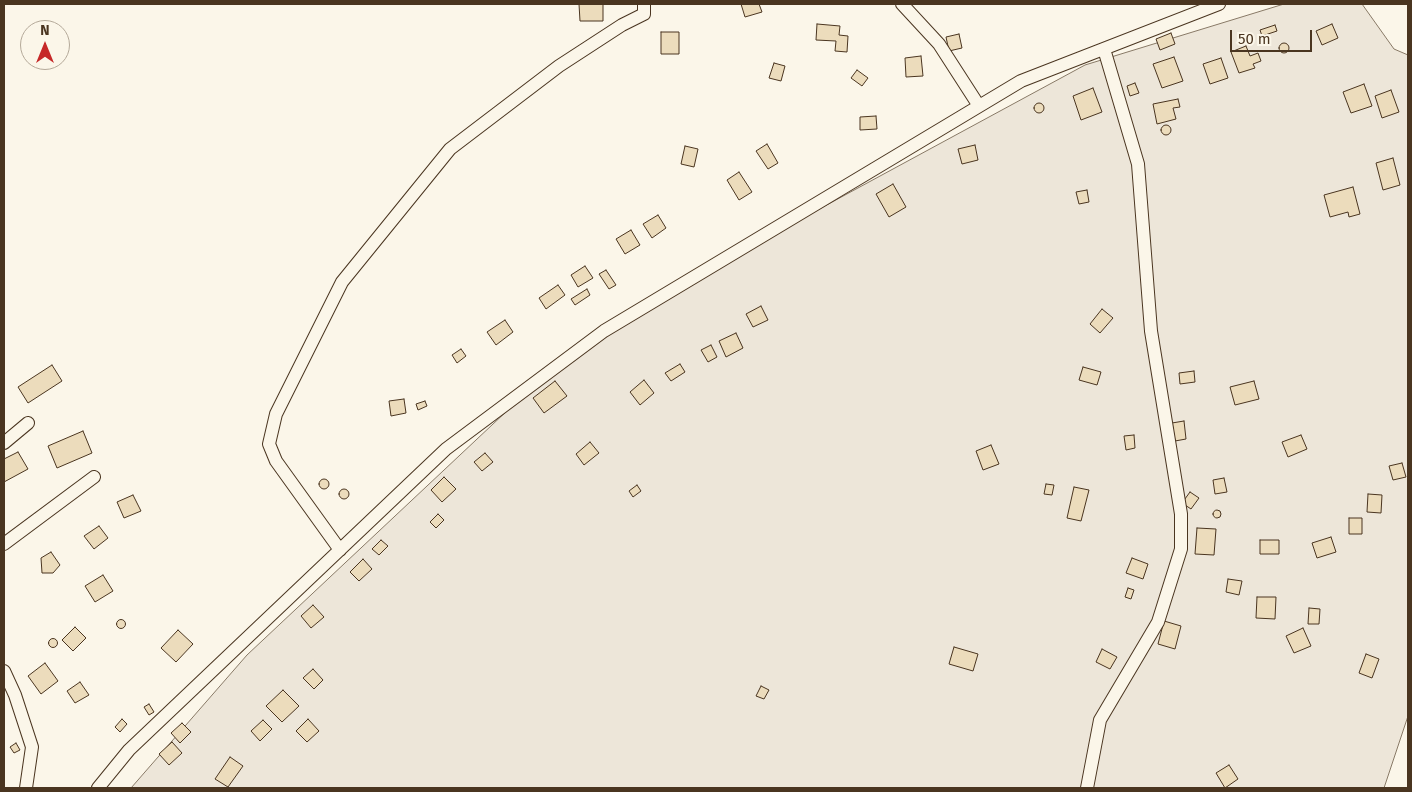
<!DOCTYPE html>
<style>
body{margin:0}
#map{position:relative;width:1412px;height:792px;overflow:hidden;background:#fbf6e9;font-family:"Fira Sans",sans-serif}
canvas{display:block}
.frame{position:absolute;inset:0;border:5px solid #4a3520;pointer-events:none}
.north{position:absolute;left:20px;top:20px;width:50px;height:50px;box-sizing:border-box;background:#fbf6e9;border:1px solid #b4a999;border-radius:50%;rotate:0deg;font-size:14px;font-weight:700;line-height:20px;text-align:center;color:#4a3520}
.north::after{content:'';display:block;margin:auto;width:18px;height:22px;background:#c62828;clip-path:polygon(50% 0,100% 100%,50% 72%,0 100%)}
.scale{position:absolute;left:1230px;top:30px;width:82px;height:22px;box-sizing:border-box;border:2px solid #4a3520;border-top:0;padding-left:6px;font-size:15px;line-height:18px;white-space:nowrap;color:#4a3520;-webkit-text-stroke:4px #fbf6e9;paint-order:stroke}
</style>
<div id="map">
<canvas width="1412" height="792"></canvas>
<div class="frame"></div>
<div class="north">N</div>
<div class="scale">50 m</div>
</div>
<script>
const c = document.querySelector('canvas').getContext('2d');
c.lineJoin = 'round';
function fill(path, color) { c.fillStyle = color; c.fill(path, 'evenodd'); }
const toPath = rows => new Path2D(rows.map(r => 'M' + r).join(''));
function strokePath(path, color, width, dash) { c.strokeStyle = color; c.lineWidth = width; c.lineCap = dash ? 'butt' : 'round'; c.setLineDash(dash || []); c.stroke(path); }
const green = toPath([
 [1284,4,1362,4,1394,49,1408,55,1408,716,1384,788,131,788,247,655,558,363,773,234,1085,65,1284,4]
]);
const building = toPath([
 [579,4,603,4,603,21,580,21,579,4],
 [741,4,759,4,762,12,745,17,741,4],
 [817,24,840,26,839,35,848,36,847,52,835,51,836,41,816,40,817,24],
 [1332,24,1338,38,1322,45,1316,31,1332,24],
 [1275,25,1277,31,1262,36,1260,30,1275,25],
 [661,32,679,32,679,54,661,54,661,32],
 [1171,33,1175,44,1160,50,1156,39,1171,33],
 [959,34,962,48,949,51,946,37,959,34],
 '1279 48a5 5 0 1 1 10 0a5 5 0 1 1-10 0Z',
 [1246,46,1250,56,1258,53,1261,61,1253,64,1255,68,1239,73,1231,52,1246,46],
 [921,56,923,76,906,77,905,58,921,56],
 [1174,57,1183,81,1162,88,1153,64,1174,57],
 [1221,58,1228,78,1210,84,1203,64,1221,58],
 [774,63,785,66,781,81,769,78,774,63],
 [857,70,868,78,862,86,851,78,857,70],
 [1135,83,1139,93,1130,96,1127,86,1135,83],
 [1364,84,1372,106,1351,113,1343,92,1364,84],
 [1093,88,1102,112,1081,120,1073,96,1093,88],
 [1391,90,1399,112,1382,118,1375,96,1391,90],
 [1178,99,1180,107,1173,108,1176,119,1157,124,1153,104,1178,99],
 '1034 108a5 5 0 1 1 10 0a5 5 0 1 1-10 0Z',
 [876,116,877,129,860,130,860,117,876,116],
 '1161 130a5 5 0 1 1 10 0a5 5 0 1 1-10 0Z',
 [767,144,778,163,768,169,756,151,767,144],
 [975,145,978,160,962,164,958,149,975,145],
 [685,146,698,149,694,167,681,164,685,146],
 [1393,158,1400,185,1383,190,1376,163,1393,158],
 [739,172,752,192,739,200,727,180,739,172],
 [893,184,906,207,889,217,876,194,893,184],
 [1353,187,1360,214,1349,217,1348,212,1330,217,1324,195,1353,187],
 [1087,190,1089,202,1079,204,1076,192,1087,190],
 [658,215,666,228,652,238,643,224,658,215],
 [631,230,640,245,625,254,616,239,631,230],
 [585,266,593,278,578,287,571,275,585,266],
 [606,270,616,285,609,289,599,274,606,270],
 [558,285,565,295,546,309,539,298,558,285],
 [587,289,590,295,575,305,571,299,587,289],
 [761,306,768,320,753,327,746,314,761,306],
 [1102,309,1113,318,1100,333,1090,324,1102,309],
 [505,320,513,332,496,345,487,332,505,320],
 [736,333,743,348,726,357,719,341,736,333],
 [711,345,717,357,708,362,701,350,711,345],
 [461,349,466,356,457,363,452,355,461,349],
 [680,364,685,372,671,381,665,373,680,364],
 [52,365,62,381,28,403,18,387,52,365],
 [1083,367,1101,372,1097,385,1079,380,1083,367],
 [1194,371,1195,382,1180,384,1179,373,1194,371],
 [644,380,654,393,640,405,630,392,644,380],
 [555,381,567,396,544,413,533,398,555,381],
 [1254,381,1259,399,1235,405,1230,387,1254,381],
 [404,399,406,413,391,416,389,401,404,399],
 [425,401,427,406,418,410,416,404,425,401],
 [1184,421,1186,439,1175,441,1172,423,1184,421],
 [83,431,92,453,57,468,48,446,83,431],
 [1134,435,1135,448,1126,450,1124,436,1134,435],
 [1301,435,1307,449,1288,457,1282,442,1301,435],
 [590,442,599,453,584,465,576,454,590,442],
 [991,445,999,464,983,470,976,451,991,445],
 [18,452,28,469,4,482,4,459,18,452],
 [485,453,493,462,482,471,474,462,485,453],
 [1402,463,1406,477,1393,480,1389,466,1402,463],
 [444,477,456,489,442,502,431,490,444,477],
 [1224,478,1227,492,1215,494,1213,480,1224,478],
 '319 484a5 5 0 1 1 10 0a5 5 0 1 1-10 0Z',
 [1046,484,1054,485,1052,495,1044,494,1046,484],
 [637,485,641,491,633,497,629,491,637,485],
 [1074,487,1089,490,1081,521,1067,518,1074,487],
 '339 494a5 5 0 1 1 10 0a5 5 0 1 1-10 0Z',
 [1190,492,1199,498,1191,509,1182,503,1190,492],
 [1368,494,1382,495,1381,513,1367,512,1368,494],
 [133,495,141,511,124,518,117,502,133,495],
 '1213 514a4 4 0 1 1 8 0a4 4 0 1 1-8 0Z',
 [438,514,444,520,436,528,430,522,438,514],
 [1349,518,1362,518,1362,534,1349,534,1349,518],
 [99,526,108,538,94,549,84,536,99,526],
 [1197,528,1216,529,1214,555,1195,554,1197,528],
 [1331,537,1336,552,1317,558,1312,543,1331,537],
 [381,540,388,546,379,555,372,549,381,540],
 [1260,540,1279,540,1279,554,1260,554,1260,540],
 [51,552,60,565,53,573,42,573,41,558,51,552],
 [1132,558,1148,564,1143,579,1126,573,1132,558],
 [363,559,372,569,359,581,350,572,363,559],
 [103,575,113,591,95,602,85,586,103,575],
 [1228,579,1242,581,1239,595,1226,592,1228,579],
 [1128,588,1134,590,1131,599,1125,597,1128,588],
 [1257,597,1276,597,1275,619,1256,618,1257,597],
 [313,605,324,617,311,628,301,616,313,605],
 [1309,608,1320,609,1319,624,1308,624,1309,608],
 '116.5 624a4.5 4.5 0 1 1 9 0a4.5 4.5 0 1 1-9 0Z',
 [1164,621,1181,626,1175,649,1158,644,1164,621],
 [75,627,86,638,73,651,62,640,75,627],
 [1303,628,1311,646,1294,653,1286,636,1303,628],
 [178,630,193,644,176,662,161,648,178,630],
 '48.5 643a4.5 4.5 0 1 1 9 0a4.5 4.5 0 1 1-9 0Z',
 [954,647,978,654,973,671,949,664,954,647],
 [1102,649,1117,657,1110,669,1096,662,1102,649],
 [1366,654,1379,659,1372,678,1359,673,1366,654],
 [45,663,58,681,41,694,28,676,45,663],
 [313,669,323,680,314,689,303,678,313,669],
 [80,682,89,695,75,703,67,691,80,682],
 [761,686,769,690,764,699,756,696,761,686],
 [283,690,299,706,282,722,266,706,283,690],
 [149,704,154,712,149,715,144,707,149,704],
 [122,719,127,724,120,732,115,727,122,719],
 [308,719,319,731,307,742,296,731,308,719],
 [263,720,272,729,260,741,251,731,263,720],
 [182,723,191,732,180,743,171,733,182,723],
 [172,742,182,753,169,765,159,754,172,742],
 [16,743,20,750,14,753,10,747,16,743],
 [230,757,243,766,228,787,215,779,230,757],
 [1229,765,1238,779,1225,788,1216,773,1229,765]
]);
const minor = toPath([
 [902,4,939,44,979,106],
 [4,443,28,423],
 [4,544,94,477],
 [340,550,276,461,269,444,276,414,342,282,450,149,559,66,622,25,644,14,644,4],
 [4,671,15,695,32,747,26,788],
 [98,788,129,750,446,449,604,331,1021,81,1219,4],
 [1087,788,1100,720,1158,622,1181,549,1181,514,1151,331,1138,164,1104,49]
]);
fill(green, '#ede6d9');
strokePath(green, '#887966', 1);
fill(building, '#ecdcbc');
strokePath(building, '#4a3520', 1);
strokePath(minor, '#4a3520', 14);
strokePath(minor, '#fbf6e9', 12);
</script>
